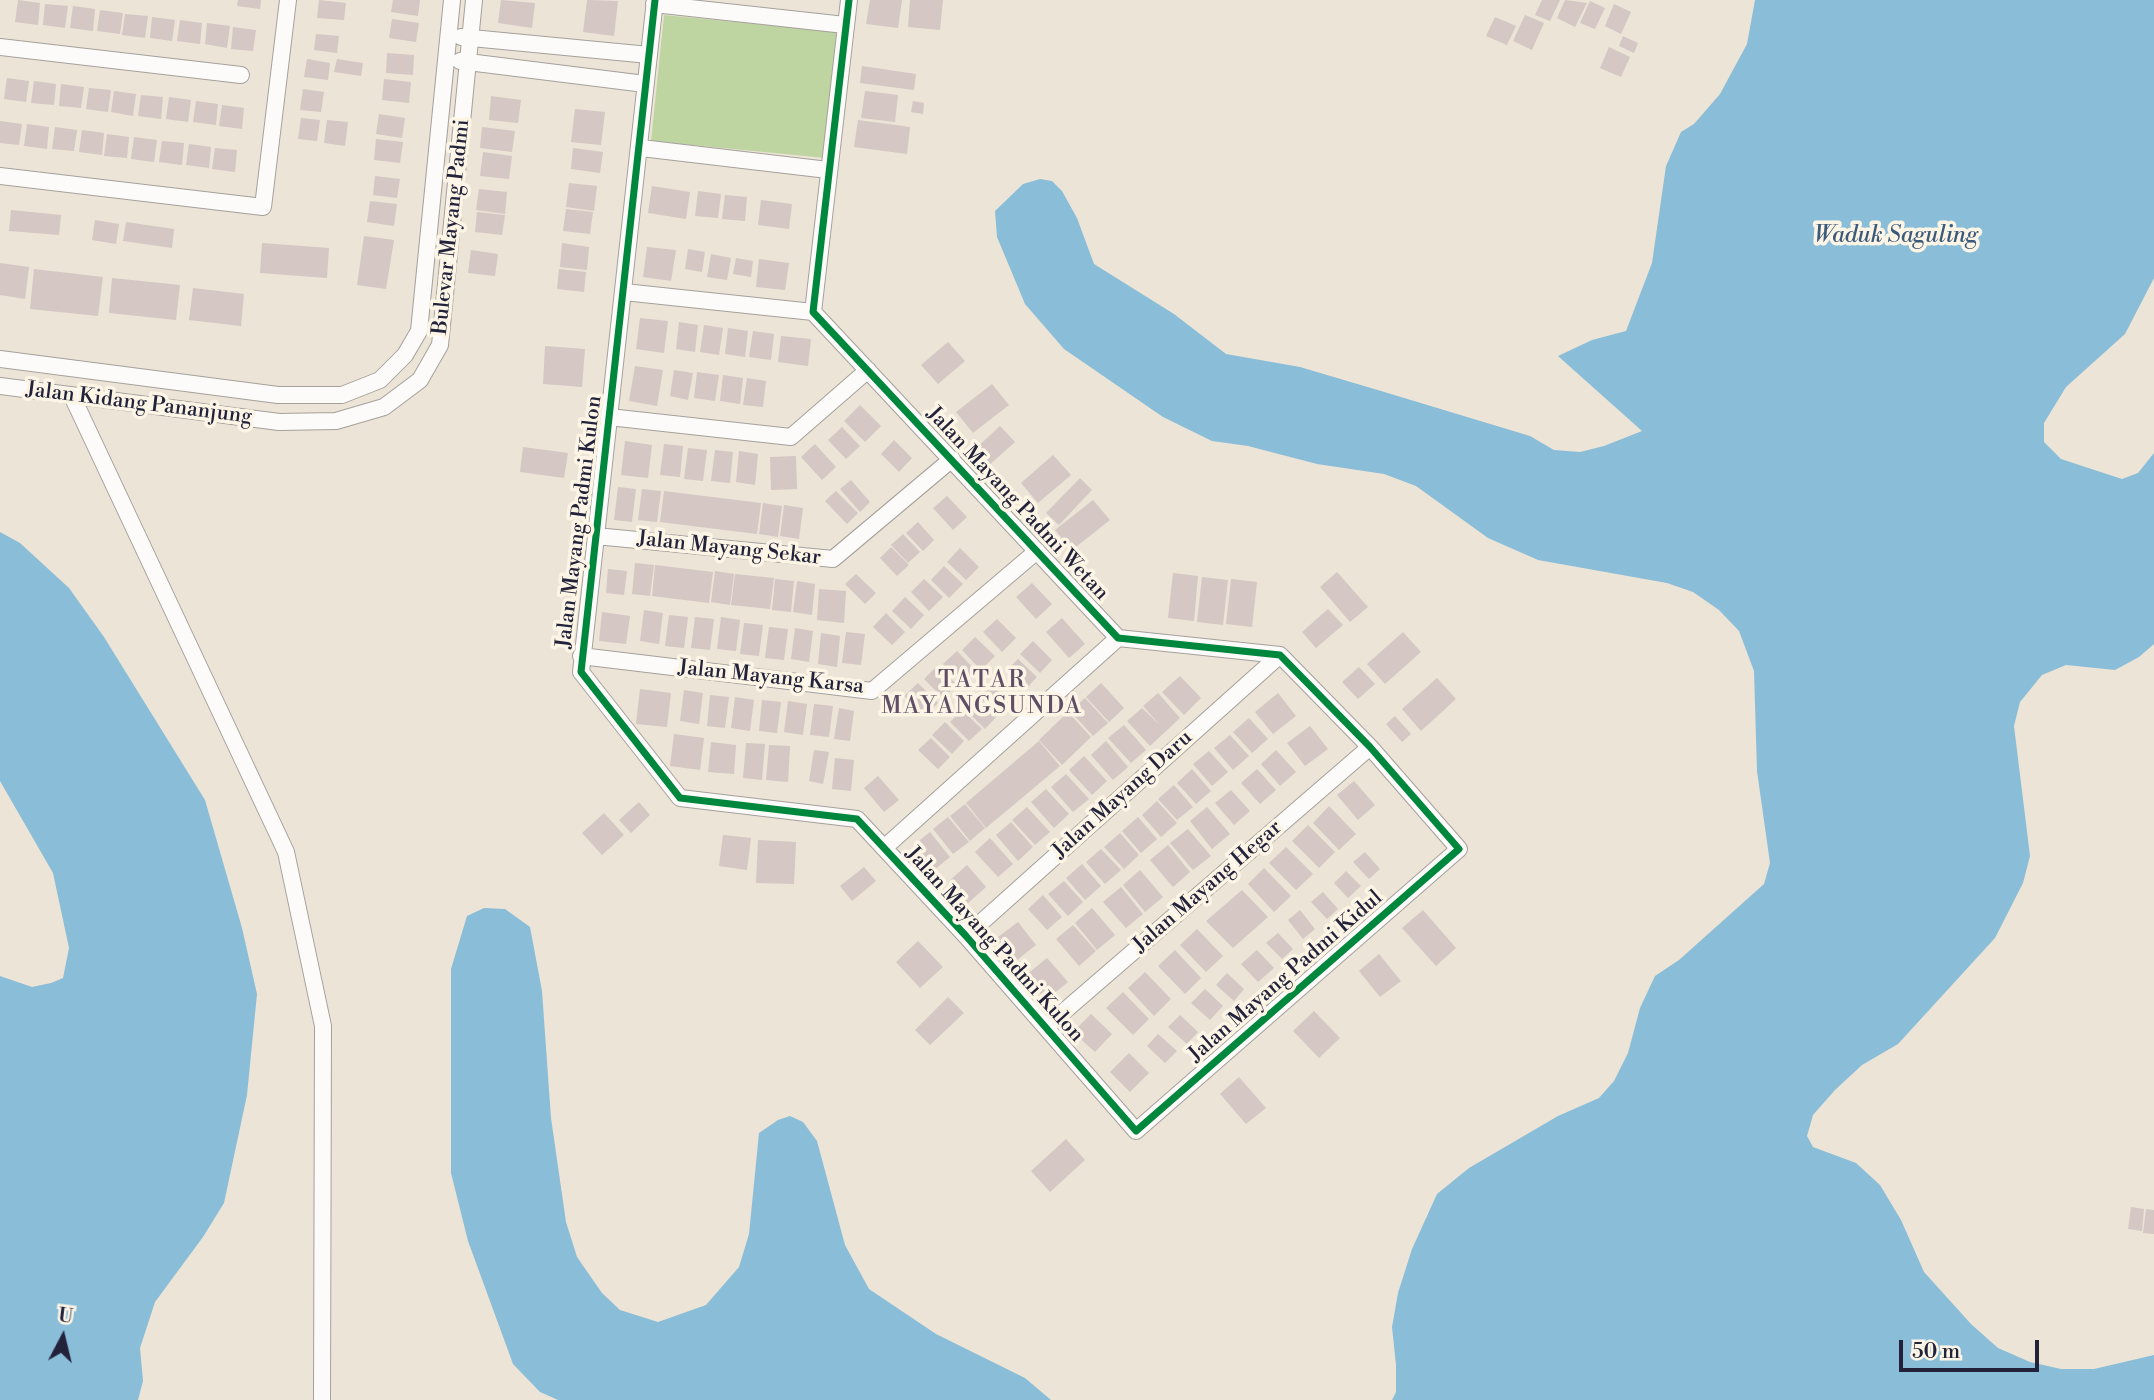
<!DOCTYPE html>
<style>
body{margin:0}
#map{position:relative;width:2154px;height:1400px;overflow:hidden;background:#ece4d6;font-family:"Libre Bodoni",serif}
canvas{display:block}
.north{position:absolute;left:28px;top:1302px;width:70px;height:70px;-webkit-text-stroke:5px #fcf5e5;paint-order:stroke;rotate:7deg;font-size:19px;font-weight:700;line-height:28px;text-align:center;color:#22223b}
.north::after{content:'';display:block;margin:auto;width:24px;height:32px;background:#22223b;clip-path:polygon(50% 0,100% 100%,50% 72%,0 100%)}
.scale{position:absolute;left:1899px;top:1340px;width:140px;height:32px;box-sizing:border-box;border:4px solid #22223b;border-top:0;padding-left:9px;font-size:21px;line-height:24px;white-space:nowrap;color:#22223b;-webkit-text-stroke:5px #fcf5e5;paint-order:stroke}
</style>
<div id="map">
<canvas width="2154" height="1400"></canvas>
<div class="north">U</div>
<div class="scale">50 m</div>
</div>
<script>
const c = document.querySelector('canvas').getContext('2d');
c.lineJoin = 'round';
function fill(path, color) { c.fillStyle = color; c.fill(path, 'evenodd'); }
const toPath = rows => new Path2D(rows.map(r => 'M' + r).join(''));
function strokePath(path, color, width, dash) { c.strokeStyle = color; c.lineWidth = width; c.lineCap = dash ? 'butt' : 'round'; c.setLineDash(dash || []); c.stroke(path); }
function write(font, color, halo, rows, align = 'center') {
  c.font = font + ' "Libre Bodoni",serif'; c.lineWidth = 7; c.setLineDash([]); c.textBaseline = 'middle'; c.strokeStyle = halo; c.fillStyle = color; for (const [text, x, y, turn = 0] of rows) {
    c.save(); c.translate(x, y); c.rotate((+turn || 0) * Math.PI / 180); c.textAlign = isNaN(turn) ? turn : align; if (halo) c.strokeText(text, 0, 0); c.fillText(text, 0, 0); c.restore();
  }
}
const green = toPath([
 [664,15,838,32,825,158,651,141]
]);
const water = toPath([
 [1755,0,2154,0,2154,278,2125,334,2066,387,2044,423,2044,442,2061,459,2122,479,2138,473,2154,453,2154,644,2139,657,2115,670,2066,665,2042,675,2020,702,2014,726,2030,856,2023,883,1995,938,1898,1044,1862,1065,1835,1090,1813,1115,1807,1136,1813,1147,1856,1163,1880,1185,1901,1220,1924,1272,1971,1324,1998,1348,2030,1362,2061,1369,2094,1369,2154,1355,2154,1400,1392,1400,1396,1392,1396,1365,1392,1327,1398,1293,1412,1249,1437,1194,1469,1168,1558,1116,1599,1098,1614,1081,1628,1053,1640,1008,1655,976,1679,960,1764,884,1770,863,1757,771,1754,671,1739,631,1719,610,1693,592,1667,583,1538,560,1488,538,1416,486,1384,474,1317,464,1248,446,1212,441,1163,417,1064,349,1025,304,997,237,995,211,1023,184,1040,179,1052,181,1062,191,1077,218,1094,264,1174,314,1226,354,1300,367,1381,391,1530,436,1554,450,1580,452,1604,446,1642,431,1558,356,1592,340,1626,331,1652,263,1666,166,1681,132,1694,124,1720,94,1747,44],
 [0,532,20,543,69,588,104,637,205,800,242,928,257,994,247,1095,224,1203,203,1237,155,1302,140,1348,143,1381,138,1400,0,1400,0,976,32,987,51,983,63,978,69,948,53,873,0,781],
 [484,908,505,909,530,927,542,991,551,1118,566,1222,577,1257,602,1293,620,1310,658,1322,706,1305,739,1267,749,1234,759,1133,778,1120,790,1116,803,1122,817,1141,845,1245,869,1289,936,1334,1025,1378,1051,1400,558,1400,540,1392,513,1364,468,1241,451,1173,451,969,467,916]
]);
const building = toPath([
 [18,0,40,3,38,25,15,22],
 [238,0,261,0,260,9,237,6],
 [319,0,346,3,344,20,317,18],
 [393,0,420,0,418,16,391,12],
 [501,0,535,3,532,28,498,23],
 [587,0,618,1,614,36,583,32],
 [870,0,902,0,898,28,866,24],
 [910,0,943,0,940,30,908,27],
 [1542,0,1560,0,1550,21,1535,15],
 [1565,0,1587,3,1575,27,1557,18],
 [1590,1,1605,8,1595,29,1580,23],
 [45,4,68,6,65,28,43,25],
 [1614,4,1631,12,1621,34,1605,26],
 [73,6,95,9,93,31,70,28],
 [100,10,123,13,120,34,97,31],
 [125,14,148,16,145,38,122,35],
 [1525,15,1544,23,1532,50,1513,41],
 [152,17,175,20,172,41,150,38],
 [1495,17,1516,26,1507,45,1486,36],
 [392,19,419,23,416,42,389,38],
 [180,20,202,23,200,44,177,41],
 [207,23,230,26,227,48,205,44],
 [233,27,256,30,253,51,231,49],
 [316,34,339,36,337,53,314,50],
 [1623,36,1638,43,1634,53,1619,46],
 [1609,47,1630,57,1621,77,1600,68],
 [387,53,414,55,413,75,386,73],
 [307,59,330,63,328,80,304,77],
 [337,59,363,63,361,76,334,72],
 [862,66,916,74,914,90,860,83],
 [7,78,29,81,26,102,4,99],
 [384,79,411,82,409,103,382,100],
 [34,81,56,84,54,105,31,103],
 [61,84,84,87,81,108,59,106],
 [89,88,111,90,108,112,86,109],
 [303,89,324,92,321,112,300,110],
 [114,91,136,94,133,116,111,112],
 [865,91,898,95,895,122,861,118],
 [141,95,163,97,161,119,138,116],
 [491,96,521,100,518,123,489,120],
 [169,97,191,100,188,122,166,119],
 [196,101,218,104,216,125,193,122],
 [913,101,924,103,923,114,911,112],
 [222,105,244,108,242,129,219,126],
 [575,109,605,112,601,145,571,142],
 [379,114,405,118,402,138,376,134],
 [301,118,320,120,317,141,298,139],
 [327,120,348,122,345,146,324,143],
 [858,120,910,127,907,154,854,147],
 [0,121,22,124,19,145,0,143],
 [27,124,49,127,47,149,24,146],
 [55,127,77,130,74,151,52,149],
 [482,127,515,131,512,152,480,148],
 [82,130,104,133,102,155,79,152],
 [107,134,129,137,127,158,104,156],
 [134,137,157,140,154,162,131,159],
 [376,139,403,142,400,163,374,160],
 [162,141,184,143,182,165,159,162],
 [189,144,211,147,209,168,186,165],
 [215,148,237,150,235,172,212,169],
 [573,148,603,152,600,173,571,169],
 [483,152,512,156,509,179,480,176],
 [375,176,400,179,397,198,373,195],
 [569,183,597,186,594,211,566,207],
 [652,186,690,192,686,219,648,213],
 [479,189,507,192,505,214,476,210],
 [698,191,721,194,718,218,695,216],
 [725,195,747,197,745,221,722,219],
 [761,200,792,204,789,229,758,225],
 [370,201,397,204,394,226,367,222],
 [566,209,593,212,590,234,563,231],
 [11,210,61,215,59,235,9,231],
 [477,212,505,215,502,235,475,232],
 [95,220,119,224,116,244,92,240],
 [126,222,174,229,172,248,123,241],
 [364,236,394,240,386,289,357,285],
 [262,243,329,248,327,278,260,273],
 [562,243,589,247,587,270,560,267],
 [647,247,676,250,671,281,643,277],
 [688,249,705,252,702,272,685,269],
 [471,250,498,254,495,276,468,273],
 [711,254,731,258,727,280,707,277],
 [736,258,753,261,751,277,733,274],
 [759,259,789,263,785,290,756,287],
 [0,263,29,267,25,299,0,295],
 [34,269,103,277,98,316,30,309],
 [559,269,586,272,584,292,557,289],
 [112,278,180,285,176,320,109,313],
 [193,288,244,294,241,326,189,320],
 [640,318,668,321,664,353,636,349],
 [679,322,698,325,695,352,676,349],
 [704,325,723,328,719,355,700,352],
 [728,328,748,331,745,357,725,354],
 [753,331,774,334,771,360,749,357],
 [781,336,811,339,808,366,778,362],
 [948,342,965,361,938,384,921,365],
 [545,346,585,349,582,387,543,384],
 [635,366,663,370,657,406,629,401],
 [674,370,693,373,688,400,670,396],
 [697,372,719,375,715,401,694,398],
 [723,375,743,378,740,404,720,401],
 [747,378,766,381,763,407,743,405],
 [992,384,1009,405,973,433,956,412],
 [860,405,881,426,865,442,844,421],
 [1000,426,1015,442,987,467,972,452],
 [842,427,860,446,846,459,828,440],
 [894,440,912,458,899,472,881,454],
 [625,441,652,445,648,478,621,475],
 [664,444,683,446,680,477,660,475],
 [815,444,836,467,822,480,801,457],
 [523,447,568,453,564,478,520,472],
 [688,448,707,450,703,481,684,479],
 [715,450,733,452,730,483,711,481],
 [739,451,758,454,755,485,736,482],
 [1053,455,1071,475,1038,503,1021,483],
 [796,456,797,489,771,490,770,457],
 [1080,478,1092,490,1059,525,1046,513],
 [851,480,870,502,860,512,840,489],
 [618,487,636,489,632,522,614,520],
 [642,489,661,491,657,522,638,520],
 [664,491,761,503,757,534,660,522],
 [836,491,858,513,847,524,825,501],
 [947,496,967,517,953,530,933,508],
 [1093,500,1110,520,1072,550,1055,530],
 [763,503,782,506,778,537,759,534],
 [784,505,803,508,799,539,780,536],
 [918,522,934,540,923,551,906,533],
 [903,534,920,552,908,563,891,545],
 [891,547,909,565,897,576,880,558],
 [960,548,979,567,966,580,947,562],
 [635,563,654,565,650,596,632,594],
 [655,565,713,572,709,603,652,596],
 [944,566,963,584,949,598,931,580],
 [608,569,627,571,624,595,606,593],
 [715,571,734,574,730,605,711,602],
 [1337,572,1368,607,1350,622,1320,587],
 [1173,573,1198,576,1194,621,1168,618],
 [735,574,774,578,770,609,731,605],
 [856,574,876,593,865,604,845,584],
 [1202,577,1228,580,1223,625,1197,622],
 [775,579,794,581,791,612,772,610],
 [924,579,943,597,929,611,911,592],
 [1231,579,1257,582,1252,627,1226,624],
 [797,581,815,584,812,615,793,612],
 [1032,583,1052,604,1036,619,1016,597],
 [819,589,846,591,844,623,817,620],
 [905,597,924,615,911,629,892,611],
 [1328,609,1343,625,1316,648,1302,632],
 [644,610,663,613,659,644,640,641],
 [602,612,630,616,626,644,599,641],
 [886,613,905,632,892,645,873,627],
 [669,615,688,617,684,648,665,646],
 [695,617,714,619,710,650,691,648],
 [721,617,740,620,736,651,717,649],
 [1062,618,1085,644,1069,658,1046,632],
 [997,619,1016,638,1002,652,983,632],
 [744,623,763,625,759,656,740,654],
 [769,627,788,629,784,660,765,658],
 [795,628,813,631,809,662,791,659],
 [846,632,865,634,861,665,842,663],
 [1403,632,1421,652,1385,684,1367,664],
 [821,633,840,636,837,667,818,664],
 [975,637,995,656,981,670,962,650],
 [1033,641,1052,660,1040,673,1020,654],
 [957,651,976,671,962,684,943,664],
 [1018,659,1037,677,1025,690,1006,671],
 [938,665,957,685,943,698,924,679],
 [1359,667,1375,684,1358,699,1342,682],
 [1180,676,1201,698,1184,715,1162,692],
 [1437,678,1456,699,1421,731,1402,709],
 [918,683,938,703,924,716,904,696],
 [1101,683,1124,708,1109,722,1086,697],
 [992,685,1012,704,999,717,980,698],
 [640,689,671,693,667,727,636,724],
 [684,690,703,693,699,724,680,721],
 [1158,693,1180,718,1150,746,1127,721,1142,708,1160,725,1143,706],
 [1278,693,1296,716,1273,734,1255,712],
 [710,695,729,697,725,728,707,726],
 [735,697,754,700,750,731,731,728],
 [978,697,997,716,985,729,966,710],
 [1085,698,1108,723,1093,736,1070,711],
 [762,700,781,702,777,733,759,731],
 [788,701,807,704,803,735,784,732],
 [814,704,833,706,829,737,810,735],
 [839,708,854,711,850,741,834,739],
 [962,710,982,729,969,741,950,722],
 [1068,712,1091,737,1062,765,1039,740],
 [1395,716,1411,734,1402,742,1386,724],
 [1249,718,1268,739,1252,753,1233,732],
 [945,722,964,741,952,754,932,735],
 [1124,725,1146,750,1131,763,1108,738],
 [1310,726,1328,749,1305,766,1287,743],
 [674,734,704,738,700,770,670,766],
 [1230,735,1249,756,1233,770,1214,748],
 [931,738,950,757,938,769,918,750],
 [1039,741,1060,766,986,828,966,803],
 [1106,741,1128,767,1113,780,1091,755],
 [711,742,736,745,734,774,708,772],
 [746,743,765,744,762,780,743,778],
 [769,745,790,746,788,782,766,780],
 [814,750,829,752,823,784,809,781],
 [1276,750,1296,772,1280,786,1261,764],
 [1209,751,1228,772,1212,786,1193,764],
 [1084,756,1107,781,1092,795,1069,770],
 [835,758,854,760,851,791,832,789],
 [1192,769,1211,791,1196,804,1177,783],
 [1257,769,1276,790,1260,804,1241,783],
 [1066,774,1089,799,1073,812,1051,787],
 [878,776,899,800,884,812,864,788],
 [1354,781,1375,805,1358,820,1337,795],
 [1174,785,1193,807,1177,820,1158,799],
 [1046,789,1069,814,1054,828,1031,802],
 [1231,790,1250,811,1234,825,1215,803],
 [1157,801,1177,823,1161,837,1142,815],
 [639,802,650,815,631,833,619,820],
 [965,804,985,828,970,841,950,816],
 [1329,806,1356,834,1339,850,1313,823],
 [1027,807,1050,832,1035,845,1012,820],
 [1207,807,1230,834,1212,849,1190,821],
 [604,813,624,835,602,855,582,833],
 [948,817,969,842,953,854,933,829],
 [1138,817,1157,839,1141,853,1122,831],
 [1011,822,1033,847,1018,861,996,835],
 [1308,825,1335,852,1319,868,1292,841],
 [1188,829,1211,856,1193,870,1170,843],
 [930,832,950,857,934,870,914,845],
 [1120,833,1139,855,1124,869,1104,847],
 [723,835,751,838,747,870,719,866],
 [990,838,1013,864,998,877,975,852],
 [758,840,796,842,794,884,756,883],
 [1168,845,1190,872,1173,887,1150,860],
 [1286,847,1313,874,1296,890,1269,863],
 [1101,849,1121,870,1105,884,1086,862],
 [1365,852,1380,869,1369,879,1353,862],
 [1082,864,1101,886,1085,900,1066,878],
 [967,865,986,887,968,903,948,882],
 [864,867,876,881,852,901,840,886],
 [1264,868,1291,896,1274,912,1248,884],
 [1140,870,1163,897,1145,912,1123,885],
 [1346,871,1361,886,1348,898,1334,883],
 [1064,881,1083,902,1068,916,1048,894],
 [1121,887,1143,914,1126,928,1103,902],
 [1242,890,1268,917,1233,948,1206,921],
 [1323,892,1338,909,1327,919,1311,902],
 [1043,895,1062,917,1047,930,1028,909],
 [1092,908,1115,935,1097,950,1075,923],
 [1300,910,1315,929,1303,939,1288,920],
 [1423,910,1456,948,1436,966,1402,928],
 [1018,922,1036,945,1012,964,994,940],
 [1073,925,1096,951,1079,966,1056,939],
 [1197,929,1223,956,1206,972,1180,945],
 [1278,933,1293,949,1282,959,1266,943],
 [918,941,943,967,920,988,896,962],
 [1175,950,1201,978,1185,994,1158,966],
 [1257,950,1274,968,1258,982,1241,964],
 [1379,954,1401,981,1380,997,1359,971],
 [1047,958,1068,982,1046,1000,1025,976],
 [1145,972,1171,999,1154,1016,1128,988],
 [1227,973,1244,989,1234,1001,1216,985],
 [1205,989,1223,1006,1210,1020,1191,1003],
 [1123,992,1149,1019,1133,1035,1106,1008],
 [948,997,964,1013,930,1045,915,1030],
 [1314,1011,1340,1038,1319,1058,1293,1031],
 [1091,1014,1112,1034,1095,1052,1073,1032],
 [1180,1015,1198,1032,1187,1044,1168,1027],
 [1158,1034,1177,1051,1165,1063,1147,1046],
 [1129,1053,1149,1073,1130,1092,1110,1072],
 [1239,1077,1266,1108,1246,1124,1220,1094],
 [1066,1139,1085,1160,1050,1192,1031,1171],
 [2131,1207,2144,1209,2142,1231,2128,1229],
 [2146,1209,2154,1210,2154,1234,2143,1233]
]);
const street = toPath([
 [655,0,581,672,680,798,857,819,966,936,1136,1131,1459,849,1370,747,1280,655,1118,638,813,312,849,0],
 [654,4,845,25],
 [461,37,649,55],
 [0,47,241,75],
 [460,61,645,84],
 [641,148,828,170],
 [0,176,263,207,288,0],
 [624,292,813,312],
 [0,359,278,395,342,395,380,380,405,355,419,331,452,0],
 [0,386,279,422,336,421,384,407,420,380,440,345,474,0],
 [72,396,286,852,323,1026,322,1400],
 [609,417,791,437,868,370],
 [596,536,833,559,952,459],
 [581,656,872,691,1037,551],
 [884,848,1118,638],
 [966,936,1280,655],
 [1046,1027,1370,747]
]);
const cycleway = toPath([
 [655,0,581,672,680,798,857,819,966,936,1136,1131,1459,849,1370,747,1280,655,1118,638,813,312,849,0]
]);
const streetNames = [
 ["Bulevar Mayang Padmi",452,227,-84],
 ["Jalan Kidang Pananjung",139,404,7],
 ["Jalan Mayang Padmi Wetan",1017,504,47],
 ["Jalan Mayang Padmi Kulon",580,522,-83],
 ["Jalan Mayang Sekar",729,549,6],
 ["Jalan Mayang Karsa",771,678,6],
 ["Jalan Mayang Daru",1123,795,-42],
 ["Jalan Mayang Hegar",1208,887,-41],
 ["Jalan Mayang Padmi Kulon",994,945,48],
 ["Jalan Mayang Padmi Kidul",1286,977,-41]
];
const waterNames = [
 ["Waduk Saguling",1896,236]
];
const neighbourhoodNames = [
 ["TATAR",982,681],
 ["MAYANGSUNDA",982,707]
];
fill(green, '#bfd5a1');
fill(water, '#8abdd8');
fill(building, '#d4c7c4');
strokePath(street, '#a5a09c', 18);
strokePath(street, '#fcfbf9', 16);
strokePath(cycleway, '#00873e', 7);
write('21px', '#22223b', '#fcf5e5', streetNames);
write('italic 23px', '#3b597a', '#fcf5e5', waterNames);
c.letterSpacing = '2px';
write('23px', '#5f4e65', '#fcf5e5', neighbourhoodNames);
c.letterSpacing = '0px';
</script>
